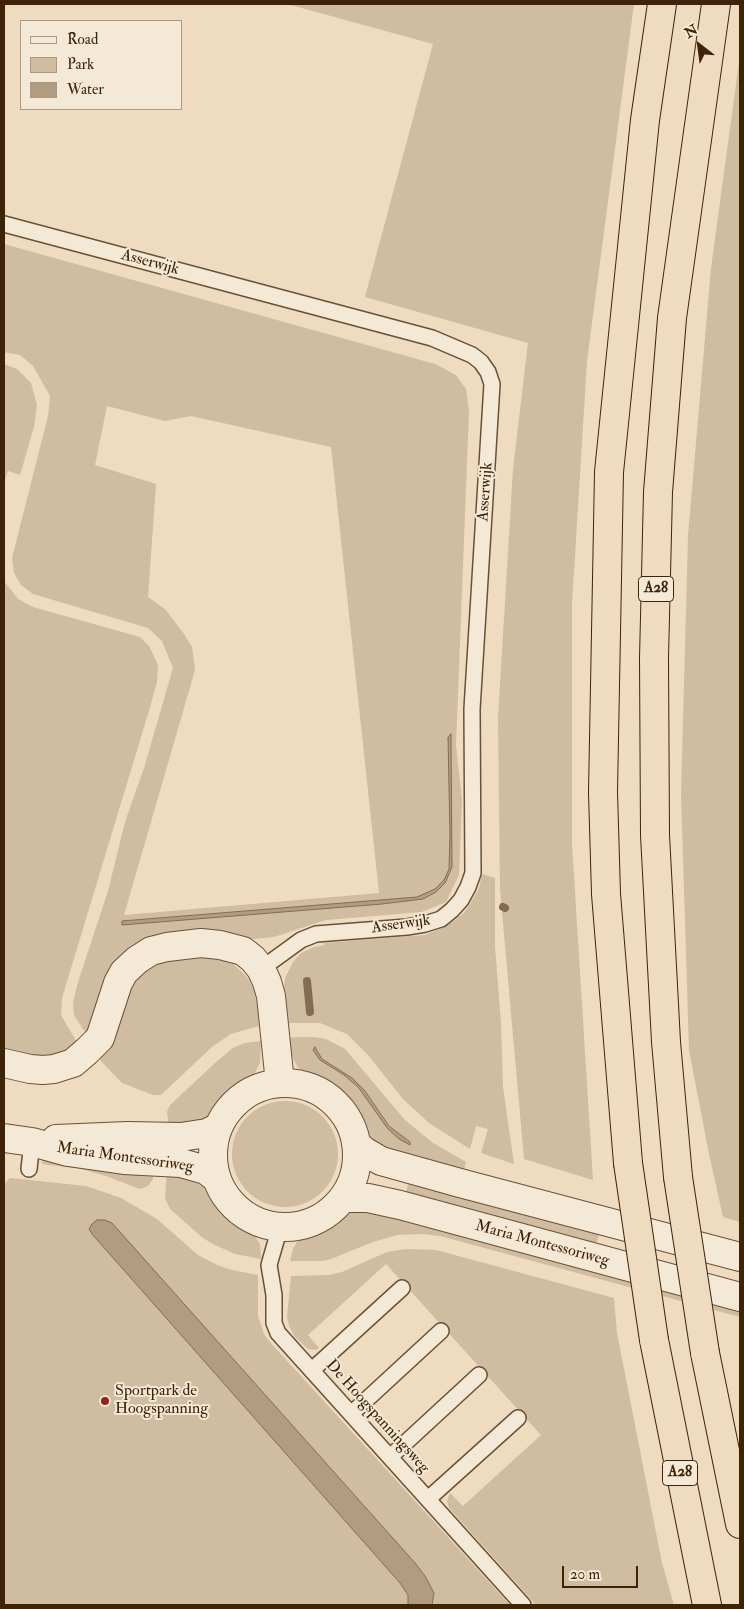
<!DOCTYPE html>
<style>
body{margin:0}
#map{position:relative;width:744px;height:1609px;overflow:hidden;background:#eedbc0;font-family:"IM FELL Double Pica",serif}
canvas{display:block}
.frame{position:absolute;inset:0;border:5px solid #3f2306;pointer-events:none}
.legend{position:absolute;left:20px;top:20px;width:162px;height:90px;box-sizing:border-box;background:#f4e8d6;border:1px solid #ac9983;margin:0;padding:6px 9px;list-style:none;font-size:15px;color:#3f2306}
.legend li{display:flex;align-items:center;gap:10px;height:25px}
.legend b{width:25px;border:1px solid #ac9983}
.north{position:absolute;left:674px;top:20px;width:50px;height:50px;-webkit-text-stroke:4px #f4e8d6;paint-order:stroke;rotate:330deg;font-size:14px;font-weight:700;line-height:20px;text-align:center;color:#3f2306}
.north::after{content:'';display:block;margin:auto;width:18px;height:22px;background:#3f2306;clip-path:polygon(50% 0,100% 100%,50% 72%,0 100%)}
.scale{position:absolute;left:562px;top:1566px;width:76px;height:22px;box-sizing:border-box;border:2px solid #3f2306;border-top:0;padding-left:6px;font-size:15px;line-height:18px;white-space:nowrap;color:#3f2306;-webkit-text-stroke:4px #f4e8d6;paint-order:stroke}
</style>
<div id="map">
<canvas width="744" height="1609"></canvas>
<div class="frame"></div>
<ul class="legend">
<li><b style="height:6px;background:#f4e8d6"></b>Road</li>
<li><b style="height:14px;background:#d0bca0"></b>Park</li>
<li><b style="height:14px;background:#b29c81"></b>Water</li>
</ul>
<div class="north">N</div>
<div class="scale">20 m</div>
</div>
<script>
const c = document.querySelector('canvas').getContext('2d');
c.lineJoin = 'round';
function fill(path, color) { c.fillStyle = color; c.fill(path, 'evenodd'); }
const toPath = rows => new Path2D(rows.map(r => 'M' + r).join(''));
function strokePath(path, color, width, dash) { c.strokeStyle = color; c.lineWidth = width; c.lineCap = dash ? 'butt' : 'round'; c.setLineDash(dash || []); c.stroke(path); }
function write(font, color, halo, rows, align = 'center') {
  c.font = font + ' "IM FELL Double Pica",serif'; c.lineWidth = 4; c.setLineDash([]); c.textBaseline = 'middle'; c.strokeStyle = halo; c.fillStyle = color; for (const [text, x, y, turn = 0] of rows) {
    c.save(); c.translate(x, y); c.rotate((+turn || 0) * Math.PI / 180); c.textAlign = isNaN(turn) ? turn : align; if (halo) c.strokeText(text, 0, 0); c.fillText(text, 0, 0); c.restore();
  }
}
const green = toPath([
 [287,4,634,4,587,361,572,604,572,844,593,1180,524,1159,500,889,498,718,513,469,528,343,365,297,433,44],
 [740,55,740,1222,723,1217,708,1149,689,1050,681,794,688,536,711,268],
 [4,244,435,364,456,375,466,389,469,411,456,745,462,800,459,875,446,902,422,912,326,920,274,937,254,939,218,930,171,932,134,945,107,974,97,1010,86,1034,74,1015,73,1002,78,982,108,891,125,822,144,768,173,668,162,641,148,628,33,594,21,585,14,573,12,558,48,416,50,396,33,366,20,355,4,352],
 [107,406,165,421,191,416,331,447,379,893,124,915,195,670,192,647,184,634,165,609,148,597,156,484,95,465],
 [4,364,17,369,31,383,37,405,34,427,20,475,8,471,4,483],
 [4,581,18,599,33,607,140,637,149,646,158,665,157,682,151,704,62,998,61,1015,79,1046,53,1058,33,1055,4,1048],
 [482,874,495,878,495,947,501,1023,503,1087,514,1164,481,1153,488,1129,476,1126,470,1149,429,1123,403,1099,368,1055,347,1034,320,1023,287,1023,289,1022,284,990,285,978,293,962,301,953,314,947,324,945,324,943,425,935,447,926,463,914,469,906,479,888],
 [205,955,232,963,247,977,254,990,257,1003,259,1026,231,1034,213,1046,161,1095,153,1095,122,1083,101,1061,99,1056,132,981,156,962],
 [298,1037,314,1037,326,1039,345,1049,405,1120,433,1143,466,1162,463,1176,392,1158,366,1138,344,1103,326,1087,307,1076,297,1066,291,1054,289,1038],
 [316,1048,322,1059,352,1078,365,1091,391,1128,410,1142,399,1139,388,1129,358,1087,344,1075,320,1060],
 [261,1041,260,1063,252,1078,233,1093,206,1119,169,1129,167,1112,170,1105,215,1063,233,1048,245,1043],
 '232 1154a53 53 0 1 1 106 0a53 53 0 1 1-106 0Z',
 [43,1155,153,1168,153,1179,148,1186,140,1189,106,1176,81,1169,42,1164],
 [167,1169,186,1172,210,1187,229,1212,250,1228,260,1244,261,1259,235,1254,213,1244,203,1238,170,1209,165,1198],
 [410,1177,601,1229,594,1251,404,1199],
 [10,1178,86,1186,121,1198,157,1219,198,1255,217,1265,232,1270,258,1275,258,1316,264,1334,269,1341,510,1605,432,1605,433,1603,112,1223,105,1220,400,1583,408,1595,409,1603,408,1605,4,1605,4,1184],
 [356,1206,740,1304,740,1317,440,1236,422,1234,397,1235,373,1242,331,1259,322,1261,290,1261,293,1249,298,1240,307,1232,349,1208],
 [406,1249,436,1250,614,1298,617,1333,662,1563,674,1605,536,1605,449,1508,447,1501,450,1493,463,1506,541,1435,386,1264,308,1335,319,1348,316,1350,308,1349,295,1337,289,1326,287,1316,291,1276,329,1275,342,1272,387,1252]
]);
const water = toPath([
 [451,734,452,867,445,883,436,892,423,899,382,904,122,925,122,921,417,897,435,889,444,880,449,869,450,835,448,737,451,734],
 [315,1047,322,1059,352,1078,365,1091,389,1126,410,1142,410,1145,399,1139,388,1129,358,1087,344,1075,320,1060,313,1050,315,1047],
 [97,1220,105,1220,112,1223,415,1563,425,1576,434,1593,432,1605,408,1605,408,1595,400,1583,92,1234,89,1229,92,1224,97,1220]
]);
const stream = toPath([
 [503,907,505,908],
 [307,981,310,1012]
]);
const service = toPath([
 [4,224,432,338,472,355,481,362,488,372,492,384,472,709,473,873,468,887,461,900,452,910,441,919,425,924,407,927,316,934,301,940,261,969],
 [29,1169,32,1142],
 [280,1227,269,1265,274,1295,274,1323,278,1333,523,1605],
 [312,1370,402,1288],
 [351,1414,441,1331],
 [390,1457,479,1375],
 [428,1499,518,1418]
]);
const minor = toPath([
 [4,1063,30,1069,43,1070,54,1069,73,1063,87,1051,100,1038,118,983,124,972,137,960,151,951,167,947,201,943,220,945,243,951,253,959,261,969,267,982,271,996,280,1083]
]);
const tertiary = toPath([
 '213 1155a72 72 0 1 1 144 0a72 72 0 1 1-144 0Z',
 [4,1138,32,1142,68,1152,124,1160,181,1163,206,1170,216,1178],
 [56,1139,127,1136,181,1137,207,1133,217,1128],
 [356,1144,364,1151,381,1161,460,1183,740,1257],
 [343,1198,368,1198,400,1205,740,1297]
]);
const motorway = toPath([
 [628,1163,606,894,603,792,609,472,645,120,662,4],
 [678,1177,666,1042,655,835,654,658,658,492,672,318,716,4],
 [654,1340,707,1605],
 [705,1353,740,1524]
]);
const motorwayBridge = toPath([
 [628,1163,654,1340],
 [678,1177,705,1353]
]);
const markers = [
 [105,1401,5,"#8f2418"]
];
const shields = [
 [656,589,35],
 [680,1473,35]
];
const shieldNames = [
 ["A28",656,589],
 ["A28",680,1473]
];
const streetNames = [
 ["Asserwijk",150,263,15],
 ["Asserwijk",486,492,-86],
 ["Asserwijk",401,925,-8],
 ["Maria Montessoriweg",125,1158,8],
 ["Maria Montessoriweg",542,1244,15],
 ["De Hoogspanningsweg",377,1417,48]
];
const poiNames = [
 ["Sportpark de",115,1392],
 ["Hoogspanning",115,1410]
];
fill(green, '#d0bca0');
fill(water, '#b29c81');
strokePath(water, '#846c50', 1);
strokePath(stream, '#846c50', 8);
strokePath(service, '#6b5134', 18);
strokePath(minor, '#6b5134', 30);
strokePath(tertiary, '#6b5134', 30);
strokePath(motorway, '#3f2306', 30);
strokePath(service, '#f4e8d6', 15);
strokePath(minor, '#f4e8d6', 28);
strokePath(tertiary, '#f4e8d6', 28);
strokePath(motorway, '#eedbc0', 28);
strokePath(motorwayBridge, '#3f2306', 30, []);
strokePath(motorwayBridge, '#eedbc0', 28);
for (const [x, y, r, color] of markers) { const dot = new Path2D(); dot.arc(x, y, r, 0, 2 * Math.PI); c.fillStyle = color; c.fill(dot); strokePath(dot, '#f4e8d6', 2); }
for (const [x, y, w] of shields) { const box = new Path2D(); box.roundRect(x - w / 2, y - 12.5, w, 25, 4); c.fillStyle = '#f4e8d6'; c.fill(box); strokePath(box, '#3f2306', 1); }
write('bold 15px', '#3f2306', null, shieldNames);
write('16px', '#3f2306', '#f4e8d6', streetNames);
write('16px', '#3f2306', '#f4e8d6', poiNames, 'left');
</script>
